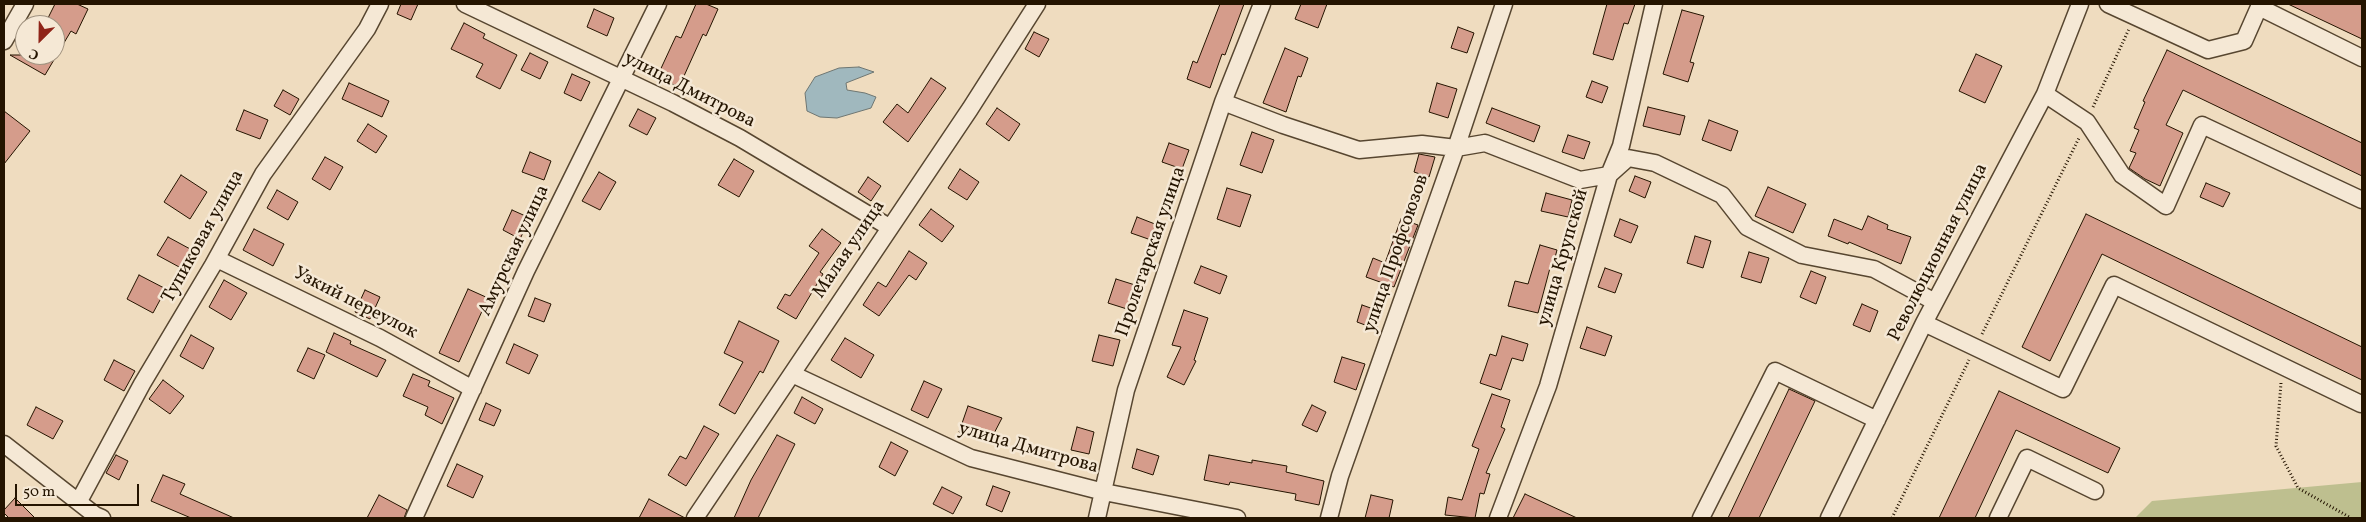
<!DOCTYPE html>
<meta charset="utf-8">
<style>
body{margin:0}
#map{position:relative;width:2366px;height:522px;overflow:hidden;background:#efdcbf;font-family:Vollkorn,serif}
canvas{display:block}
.frame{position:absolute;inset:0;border:5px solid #241400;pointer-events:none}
.north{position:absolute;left:15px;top:15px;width:50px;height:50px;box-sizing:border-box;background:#f5e8d5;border:1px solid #a19380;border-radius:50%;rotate:203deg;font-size:14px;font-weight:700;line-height:20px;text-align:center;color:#241400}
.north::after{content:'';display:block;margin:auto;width:18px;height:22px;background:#8f2418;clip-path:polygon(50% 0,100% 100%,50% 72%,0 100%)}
.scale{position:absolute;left:15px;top:484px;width:124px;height:22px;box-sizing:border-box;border:2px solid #241400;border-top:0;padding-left:6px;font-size:15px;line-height:18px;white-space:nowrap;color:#241400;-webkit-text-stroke:4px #f5e8d5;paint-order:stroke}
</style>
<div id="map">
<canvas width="2366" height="522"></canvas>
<div class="frame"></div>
<div class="north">С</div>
<div class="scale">50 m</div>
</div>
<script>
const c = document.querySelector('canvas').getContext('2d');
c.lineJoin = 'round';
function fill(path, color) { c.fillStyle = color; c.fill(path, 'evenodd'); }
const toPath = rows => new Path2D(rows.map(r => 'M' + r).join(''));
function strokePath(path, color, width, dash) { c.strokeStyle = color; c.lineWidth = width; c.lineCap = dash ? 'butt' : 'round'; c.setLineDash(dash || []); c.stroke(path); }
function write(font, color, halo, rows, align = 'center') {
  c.font = font + ' Vollkorn,serif'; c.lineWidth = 5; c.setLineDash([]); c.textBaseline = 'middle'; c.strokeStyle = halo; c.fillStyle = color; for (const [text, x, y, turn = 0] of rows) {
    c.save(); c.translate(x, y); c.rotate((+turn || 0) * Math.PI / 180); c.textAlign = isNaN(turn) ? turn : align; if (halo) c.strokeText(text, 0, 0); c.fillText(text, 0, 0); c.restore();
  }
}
const green = toPath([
 [2362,482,2362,518,2135,518,2152,501]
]);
const water = toPath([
 [859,67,874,72,846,83,847,90,865,93,876,97,871,108,837,118,820,117,807,111,805,93,815,77,839,68,859,67]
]);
const building = toPath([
 [55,4,77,4,88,9,76,34,71,31,45,75,10,55,55,55,55,24,47,20,55,4],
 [401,4,418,4,411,20,397,14,401,4],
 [696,4,706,4,718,9,706,36,703,34,679,87,657,77,676,36,681,38,696,4],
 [1220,4,1244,4,1225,55,1222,54,1210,88,1187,79,1193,61,1197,63,1220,4],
 [1301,4,1327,4,1318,28,1295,19,1301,4],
 [1607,4,1635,4,1628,24,1624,23,1613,60,1593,54,1607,4],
 [2288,4,2362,4,2362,39,2288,4],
 [594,9,614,18,607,36,587,27,594,9],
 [1682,10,1704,16,1690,62,1694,63,1688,82,1663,74,1682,10],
 [464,23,485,34,483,38,517,55,500,89,476,77,483,64,451,49,464,23],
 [1458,27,1474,33,1467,53,1451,48,1458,27],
 [1034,32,1049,39,1039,57,1025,49,1034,32],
 [1285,48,1308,58,1301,77,1298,76,1286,112,1263,103,1285,48],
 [2167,50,2362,143,2362,176,2183,90,2166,125,2183,133,2160,186,2145,179,2129,168,2136,153,2130,151,2139,130,2134,128,2145,102,2143,101,2167,50],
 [530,53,548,62,540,79,521,70,530,53],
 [1976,54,2002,66,1985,103,1959,91,1976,54],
 [572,74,590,82,581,101,564,93,572,74],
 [931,78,946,88,908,142,883,122,897,104,908,113,931,78],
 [1592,81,1608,87,1602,103,1586,97,1592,81],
 [349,83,389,101,382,117,342,99,349,83],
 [1437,83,1457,89,1448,118,1429,112,1437,83],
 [283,90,299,99,290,115,274,106,283,90],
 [1648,107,1685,116,1680,135,1643,126,1648,107],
 [997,108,1020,124,1009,141,986,124,997,108],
 [1492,108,1540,126,1534,142,1486,123,1492,108],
 [638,109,656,118,647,135,629,126,638,109],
 [244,110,268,120,260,139,236,130,244,110],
 [4,111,30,131,4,164,4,111],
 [1709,120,1738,131,1731,151,1702,140,1709,120],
 [368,124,387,136,376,153,357,141,368,124],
 [1252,132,1274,140,1262,173,1240,165,1252,132],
 [1568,135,1590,142,1584,159,1562,152,1568,135],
 [1169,143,1189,150,1182,169,1162,162,1169,143],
 [530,152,551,161,544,180,522,172,530,152],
 [1419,154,1435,157,1429,177,1414,172,1419,154],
 [325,157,343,167,330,190,312,179,325,157],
 [734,159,754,171,739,197,718,185,734,159],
 [960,169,979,182,967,200,948,188,960,169],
 [599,172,616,182,600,210,582,201,599,172],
 [181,175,207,192,190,219,164,202,181,175],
 [1635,176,1651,182,1645,198,1629,191,1635,176],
 [868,177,881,186,871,201,858,192,868,177],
 [2206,183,2230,193,2223,207,2200,197,2206,183],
 [1768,187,1806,204,1793,233,1755,216,1768,187],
 [1227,188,1251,195,1240,227,1217,219,1227,188],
 [277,190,298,202,288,220,267,208,277,190],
 [1546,193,1572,200,1568,217,1541,211,1546,193],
 [931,209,954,226,942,242,919,225,931,209],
 [512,210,530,218,520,239,503,230,512,210],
 [2086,214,2362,347,2362,380,2102,254,2050,361,2022,347,2086,214],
 [1868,216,1888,225,1887,229,1911,237,1901,264,1849,242,1848,244,1828,236,1834,219,1862,230,1868,216],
 [1137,217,1160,226,1154,241,1131,233,1137,217],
 [1401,219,1418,225,1394,287,1366,277,1373,258,1385,263,1401,219],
 [1620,219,1638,226,1631,243,1614,236,1620,219],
 [254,229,284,244,273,266,243,250,254,229],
 [822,229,841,243,820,272,823,274,796,319,777,308,785,294,790,296,819,253,809,246,822,229],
 [1695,236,1711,241,1703,268,1687,263,1695,236],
 [168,237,192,250,181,268,157,255,168,237],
 [1540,245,1557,250,1552,269,1550,268,1538,313,1508,306,1515,281,1528,284,1540,245],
 [909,251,927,263,916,280,909,275,879,316,863,305,878,282,886,287,909,251],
 [1749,252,1769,258,1761,283,1741,277,1749,252],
 [1201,266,1227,276,1220,294,1194,283,1201,266],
 [1605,268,1622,274,1615,293,1598,287,1605,268],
 [1811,271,1826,277,1816,304,1800,297,1811,271],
 [139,275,166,289,153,313,127,299,139,275],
 [1116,279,1135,285,1127,309,1108,303,1116,279],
 [224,280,247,293,231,320,209,307,224,280],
 [468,289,488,298,459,362,439,353,468,289],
 [365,290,380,297,370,319,355,312,365,290],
 [535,298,551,304,544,322,528,316,535,298],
 [1862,304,1878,311,1870,332,1853,325,1862,304],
 [1362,305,1382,312,1376,329,1357,322,1362,305],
 [1184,310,1208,318,1194,360,1196,361,1184,385,1167,377,1181,347,1172,345,1184,310],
 [739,321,779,341,763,373,760,371,735,414,719,405,743,362,724,353,739,321],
 [1587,327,1612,336,1605,356,1580,348,1587,327],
 [334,333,351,341,350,344,386,360,377,377,326,352,334,333],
 [191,335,214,348,203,369,180,356,191,335],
 [1099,335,1120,340,1113,366,1092,361,1099,335],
 [1502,336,1528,344,1523,361,1512,358,1501,390,1480,383,1490,354,1496,356,1502,336],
 [845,338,874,355,861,378,831,360,845,338],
 [514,344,538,355,529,374,506,363,514,344],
 [308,348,325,355,314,379,297,371,308,348],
 [1342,357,1365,364,1356,390,1334,382,1342,357],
 [114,360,135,371,124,391,104,380,114,360],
 [413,374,430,381,428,386,454,398,442,424,425,415,428,407,403,396,413,374],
 [163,380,184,396,170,414,149,399,163,380],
 [924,381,942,389,928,418,911,410,924,381],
 [1789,389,1815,401,1759,518,1728,518,1789,389],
 [1999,391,2120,448,2108,473,2016,430,1975,518,1939,518,1999,391],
 [1492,394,1510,400,1501,427,1505,429,1486,473,1490,474,1484,494,1480,493,1475,518,1445,515,1448,497,1462,500,1479,449,1472,446,1492,394],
 [802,397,823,409,815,424,794,413,802,397],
 [486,403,501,410,494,426,479,420,486,403],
 [1312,405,1326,412,1317,432,1302,425,1312,405],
 [968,406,1002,418,989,443,959,432,968,406],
 [36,407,63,421,53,439,27,425,36,407],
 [704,426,719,434,686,486,668,475,680,456,686,459,704,426],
 [1077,427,1094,432,1089,454,1071,450,1077,427],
 [777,435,795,444,758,518,734,518,751,480,777,435],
 [891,442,908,451,895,476,879,467,891,442],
 [1137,449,1159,456,1153,475,1132,468,1137,449],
 [116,455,128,461,119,480,106,473,116,455],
 [1209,455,1252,463,1252,460,1287,466,1286,472,1324,481,1319,505,1295,500,1296,494,1230,482,1229,485,1204,480,1209,455],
 [457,464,483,476,473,498,447,486,457,464],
 [163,475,185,484,180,494,234,518,191,518,151,501,163,475],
 [993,486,1010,492,1002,512,986,505,993,486],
 [942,487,962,497,953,514,933,504,942,487],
 [1525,494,1577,518,1513,518,1525,494],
 [379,495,407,510,404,518,367,518,379,495],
 [1371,495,1393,500,1389,518,1365,518,1371,495],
 [15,498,35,518,9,518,4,513,4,510,15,498],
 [649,499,685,518,639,518,649,499]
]);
const path = toPath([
 [2093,107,2129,29],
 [1982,334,2079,138],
 [2281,383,2276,446,2298,488,2351,518],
 [1892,518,1969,360]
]);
const minor = toPath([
 [465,4,673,103,740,138,889,227],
 [2108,4,2208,50,2244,41,2259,7,2362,58],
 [4,41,25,4],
 [2045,94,2087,122,2122,175,2166,206,2202,125,2362,200],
 [1223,102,1283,125,1359,150,1422,144,1456,148,1485,143,1580,180,1609,175,1628,158,1655,163,1722,195,1747,227,1802,255,1874,269,1935,302],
 [217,259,380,338,473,389],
 [1924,323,2063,389,2114,285,2361,404],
 [792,374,971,458,1104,492,1237,518],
 [4,444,95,515,102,518],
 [79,501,142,384,213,265,263,174,367,29,380,4],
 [414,518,526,271,658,4],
 [695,518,970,109,1037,4],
 [1097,518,1126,390,1223,102,1262,4],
 [1329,518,1340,476,1456,148,1504,4],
 [1498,518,1548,386,1609,175,1621,146,1654,4],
 [1701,518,1775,371,1877,420],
 [1829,518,1924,323,2045,94,2080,4],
 [1998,518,2027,458,2095,491]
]);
const streetNames = [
 ["улица Дмитрова",689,91,27],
 ["Тупиковая улица",204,237,-61],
 ["Малая улица",850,250,-56],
 ["Амурская улица",515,251,-65],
 ["Пролетарская улица",1152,252,-71],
 ["Революционная улица",1939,253,-63],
 ["улица Профсоюзов",1397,254,-71],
 ["улица Крупской",1564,258,-74],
 ["Узкий переулок",355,304,27],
 ["улица Дмитрова",1028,449,16]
];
fill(green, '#bebf8f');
fill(water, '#a0b8be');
strokePath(water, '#6e7672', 1);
fill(building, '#d59c8b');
strokePath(building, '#241400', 1);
strokePath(minor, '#574630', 19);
strokePath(path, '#241400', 3, [1, 2.5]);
strokePath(minor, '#f5e8d5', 16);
write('19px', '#241400', '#f5e8d5', streetNames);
</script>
